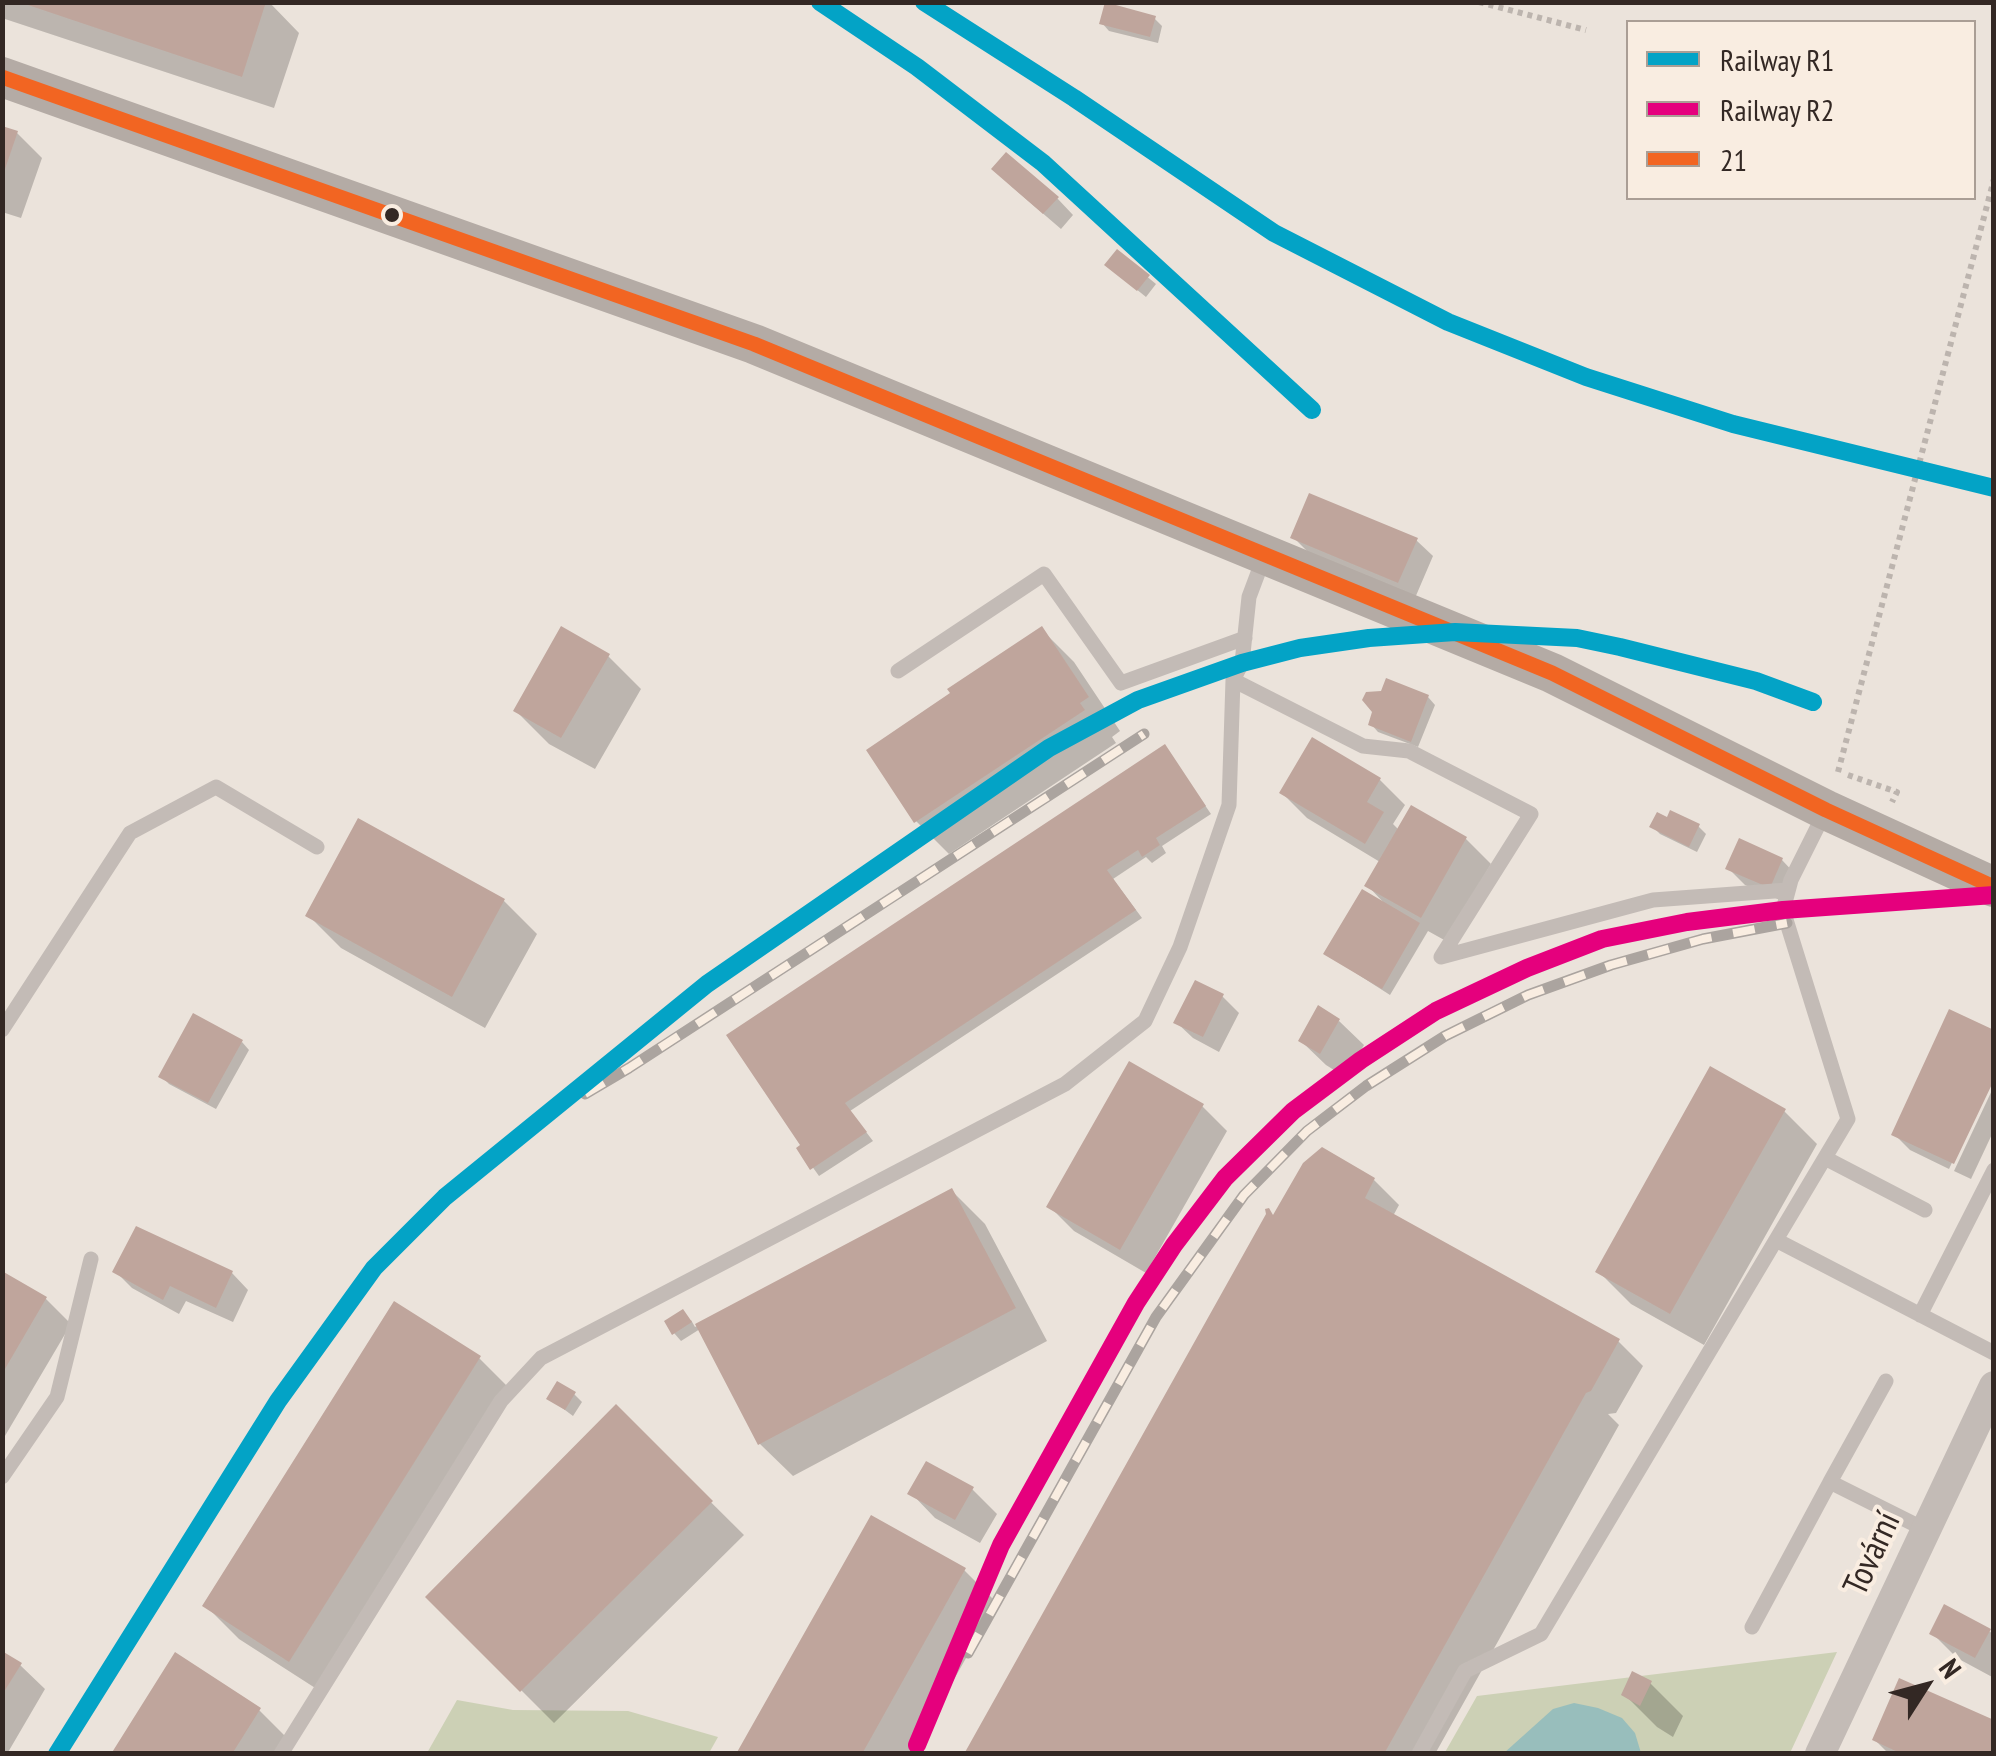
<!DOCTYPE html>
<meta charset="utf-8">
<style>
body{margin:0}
#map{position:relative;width:1996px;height:1756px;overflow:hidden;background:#ebe3db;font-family:"PT Sans Narrow",sans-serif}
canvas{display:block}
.frame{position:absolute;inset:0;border:5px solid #332824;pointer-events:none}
.legend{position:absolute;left:1626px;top:20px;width:350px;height:180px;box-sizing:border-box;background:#f9ede1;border:2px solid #aa9e95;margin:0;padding:12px 18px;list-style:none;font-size:30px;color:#332824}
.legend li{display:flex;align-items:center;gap:20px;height:50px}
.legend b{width:50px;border:2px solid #aa9e95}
.north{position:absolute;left:1876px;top:1636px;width:100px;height:100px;-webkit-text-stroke:8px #f9ede1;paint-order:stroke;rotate:54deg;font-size:28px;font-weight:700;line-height:40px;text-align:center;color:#332824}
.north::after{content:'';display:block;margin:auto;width:35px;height:45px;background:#332824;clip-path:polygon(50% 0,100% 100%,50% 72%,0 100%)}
</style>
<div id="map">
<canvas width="1996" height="1756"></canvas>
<div class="frame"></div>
<ul class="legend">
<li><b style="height:12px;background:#03a3c6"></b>Railway R1</li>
<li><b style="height:12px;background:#e5007d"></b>Railway R2</li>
<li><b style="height:12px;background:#f26522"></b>21</li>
</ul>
<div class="north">N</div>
</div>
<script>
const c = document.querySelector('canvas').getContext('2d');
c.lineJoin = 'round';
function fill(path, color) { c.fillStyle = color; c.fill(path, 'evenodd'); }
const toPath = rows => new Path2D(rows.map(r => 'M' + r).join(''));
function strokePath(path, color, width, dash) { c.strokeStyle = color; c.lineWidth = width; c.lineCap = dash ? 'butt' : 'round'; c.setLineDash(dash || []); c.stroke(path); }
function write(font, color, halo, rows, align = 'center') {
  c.font = font + ' "PT Sans Narrow",sans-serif'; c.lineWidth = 8; c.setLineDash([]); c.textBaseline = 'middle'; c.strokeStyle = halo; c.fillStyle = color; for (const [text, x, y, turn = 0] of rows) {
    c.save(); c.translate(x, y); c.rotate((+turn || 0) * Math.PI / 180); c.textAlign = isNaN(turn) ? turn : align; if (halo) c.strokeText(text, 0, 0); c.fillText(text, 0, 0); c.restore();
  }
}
const green = toPath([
 [1837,1652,1790,1753,1444,1754,1477,1696],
 [457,1700,513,1710,628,1711,718,1737,709,1753,427,1753]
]);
const water = toPath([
 [1574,1703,1598,1708,1622,1718,1635,1733,1641,1753,1504,1753,1553,1709]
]);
const shadow = toPath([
 [2,2,269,2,299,33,274,108,2,18],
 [1155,19,1162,26,1158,43,1109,31,1102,23],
 [2,128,17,133,42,158,21,218,2,212],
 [1011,186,1057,198,1073,215,1061,229],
 [1117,252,1156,284,1146,297,1115,272],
 [1293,537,1416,540,1433,556,1415,598,1310,554],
 [1041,629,1074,662,1120,731,1112,737,1116,743,949,854,916,821],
 [608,656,641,689,595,769,549,744,516,711],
 [1428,697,1435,705,1418,747,1378,732,1371,724],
 [1313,741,1380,780,1405,805,1393,824,1399,830,1412,808,1466,839,1491,864,1446,941,1428,931,1390,995,1326,954,1385,904,1367,885,1380,862,1307,818,1282,793],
 [1165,747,1211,814,1162,846,1166,853,1152,863,1146,857,1113,879,1142,918,850,1111,873,1141,819,1176,799,1148],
 [1652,826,1698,826,1706,834,1697,852,1660,834],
 [1782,860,1798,877,1787,903,1745,885,1728,868],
 [504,901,537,934,485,1028,341,948,308,915],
 [1196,983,1223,997,1239,1013,1219,1052,1193,1038,1176,1022],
 [1339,1021,1364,1045,1345,1077,1326,1065,1301,1041],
 [242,1042,249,1050,216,1109,169,1084,161,1076],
 [1994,1074,1949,1169,1910,1150,1894,1134],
 [1994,1086,1994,1130,1971,1179,1954,1171],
 [1202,1106,1227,1131,1146,1273,1074,1231,1049,1206],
 [1784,1111,1817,1144,1704,1345,1631,1304,1598,1271],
 [1374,1180,1399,1205,1393,1216,1618,1341,1643,1366,1616,1413,1608,1414,1619,1425,1435,1754,967,1754,1284,1225],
 [952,1191,985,1224,1047,1341,793,1476,760,1444,700,1329,681,1341,674,1333,691,1320,695,1327],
 [115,1271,232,1273,248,1290,233,1322,186,1301,179,1314,132,1288],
 [2,1274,46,1299,71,1324,2,1441],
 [479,1358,512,1391,323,1693,239,1639,206,1606],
 [574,1394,582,1402,573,1416,549,1398],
 [616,1408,744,1535,554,1723,428,1597],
 [972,1489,997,1514,980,1543,935,1518,911,1493],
 [964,1570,997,1603,912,1754,739,1754],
 [1989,1631,1994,1635,1994,1678,1957,1658,1932,1633],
 [2,1654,20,1665,45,1689,7,1754,2,1754],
 [1650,1683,1683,1716,1673,1737,1657,1727,1624,1694],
 [259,1710,292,1743,285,1754,114,1754],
 [1875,1740,1994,1754,1889,1754]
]);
const building = toPath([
 [19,2,266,2,242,77],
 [1105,2,1156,16,1150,37,1099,24],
 [2,126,18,131,3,175,2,175],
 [1006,152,1059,197,1043,214,991,169],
 [1117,249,1150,275,1137,291,1104,265],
 [1309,493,1418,538,1398,583,1290,538],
 [561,626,610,654,561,738,513,711],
 [1042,626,1089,697,1080,703,1085,710,914,823,866,750,950,693,947,689],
 [1386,678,1429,695,1411,742,1368,725,1372,712,1362,700,1366,692,1381,691],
 [1312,737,1381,778,1367,802,1384,812,1365,844,1279,793],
 [1165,744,1206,806,1156,838,1160,845,1142,857,1138,850,1107,870,1136,910,845,1103,867,1132,810,1170,796,1148,800,1145,726,1035],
 [1411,805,1467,837,1421,918,1364,886],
 [1670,810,1700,824,1689,847,1649,827,1657,812,1667,817],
 [358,818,505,899,452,997,305,916],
 [1739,838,1783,858,1770,888,1725,869],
 [1362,889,1420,923,1382,989,1323,954],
 [1195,980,1224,994,1203,1037,1173,1023],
 [1318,1005,1340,1019,1320,1054,1298,1041],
 [1949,1009,1994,1030,1994,1080,1954,1164,1891,1135],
 [193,1013,243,1040,208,1103,158,1077],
 [1129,1061,1204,1104,1120,1250,1046,1207],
 [1710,1066,1786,1109,1670,1314,1595,1272],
 [1322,1147,1375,1178,1365,1198,1620,1339,1591,1391,1586,1393,1384,1754,964,1754,1266,1214,1265,1209,1269,1208,1273,1215,1303,1163],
 [952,1188,1016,1308,758,1445,695,1324],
 [136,1226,233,1271,216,1308,170,1286,163,1300,112,1272],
 [2,1271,47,1297,2,1374],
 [394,1301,481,1356,289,1662,202,1606],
 [683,1309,692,1322,672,1335,664,1321],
 [557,1381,576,1392,565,1410,546,1399],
 [616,1404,713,1501,520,1692,425,1597],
 [926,1461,974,1487,955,1520,907,1494],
 [871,1515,966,1568,862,1754,736,1754],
 [1944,1604,1991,1629,1975,1658,1929,1634],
 [2,1651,22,1663,2,1695],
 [175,1652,261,1708,232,1754,111,1754],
 [1632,1671,1652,1681,1640,1706,1621,1695],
 [1899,1678,1994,1720,1994,1754,1902,1754,1872,1740]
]);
const path = toPath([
 [1479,2,1586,30],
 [1848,775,1897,792,1892,802]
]);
const lane = toPath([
 [1264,557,1249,597,1242,663,1233,680,1363,746,1409,751,1531,814,1441,957,1653,900,1788,890],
 [898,671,1044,574,1121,683,1245,638],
 [2,1030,130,833,216,787,317,847],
 [1825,1158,1925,1210],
 [1776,1240,1994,1353],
 [1920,1315,1994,1170],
 [1886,1381,1830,1482,1926,1530],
 [2,1477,57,1397,91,1259],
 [1752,1627,1830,1482],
 [281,1754,501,1401,541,1358,1065,1084,1145,1021,1180,947,1229,805,1233,680],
 [1419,1754,1465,1671,1541,1634,1848,1119,1783,910,1791,880,1826,810]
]);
const street = toPath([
 [1820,1754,1994,1386]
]);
const secondary = toPath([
 [2,77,754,344,1552,673,1826,810,1994,887]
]);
const rail = toPath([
 [820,2,917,67,1043,163,1312,410],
 [924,2,1074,98,1274,233,1448,322,1586,377,1733,424,1994,488],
 [585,1094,629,1068,1144,734],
 [968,1653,1156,1317,1244,1195,1307,1131,1366,1086,1445,1036,1528,995,1611,965,1703,939,1787,923],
 [917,1745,1001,1545,1136,1303,1174,1245,1225,1178,1293,1111,1361,1060,1436,1011,1527,968,1602,939,1687,922,1783,910,1994,895],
 [57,1754,278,1401,374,1268,445,1197,707,984,1049,748,1138,700,1242,663,1300,648,1369,638,1455,632,1577,638,1620,647,1756,681,1813,702]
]);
const pathBridge = toPath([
 [1838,772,1994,179]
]);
const bus1 = toPath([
 [2,77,754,344,1552,673,1826,810,1994,887]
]);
const rail1 = toPath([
 [820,2,917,67,1043,163,1312,410],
 [924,2,1074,98,1274,233,1448,322,1586,377,1733,424,1994,488],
 [57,1754,278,1401,374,1268,445,1197,707,984,1049,748,1138,700,1242,663,1300,648,1369,638,1455,632,1577,638,1620,647,1756,681,1813,702]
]);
const rail2 = toPath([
 [917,1745,1001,1545,1136,1303,1174,1245,1225,1178,1293,1111,1361,1060,1436,1011,1527,968,1602,939,1687,922,1783,910,1994,895]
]);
const markers = [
 [392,215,9,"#332824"]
];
const streetNames = [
 ["Tovární",1873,1554,-65]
];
fill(green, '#ccd0b5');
fill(water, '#98bebc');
fill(shadow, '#0003');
fill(building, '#bfa59c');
strokePath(path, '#bcb4ae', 6, [5, 5]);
strokePath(lane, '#c3bbb6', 15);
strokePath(street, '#c3bbb6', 30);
strokePath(secondary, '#b4aba5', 40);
strokePath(rail, '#aba49f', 11);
strokePath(rail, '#f9ede1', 8, [22]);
strokePath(pathBridge, '#bcb4ae', 6, [5, 5]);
strokePath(bus1, '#f26522', 15);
strokePath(rail1, '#03a3c6', 18);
strokePath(rail2, '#e5007d', 18);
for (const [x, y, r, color] of markers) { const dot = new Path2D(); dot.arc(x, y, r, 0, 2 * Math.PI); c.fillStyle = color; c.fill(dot); strokePath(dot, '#f9ede1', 4); }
write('35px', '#332824', '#f9ede1', streetNames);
</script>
